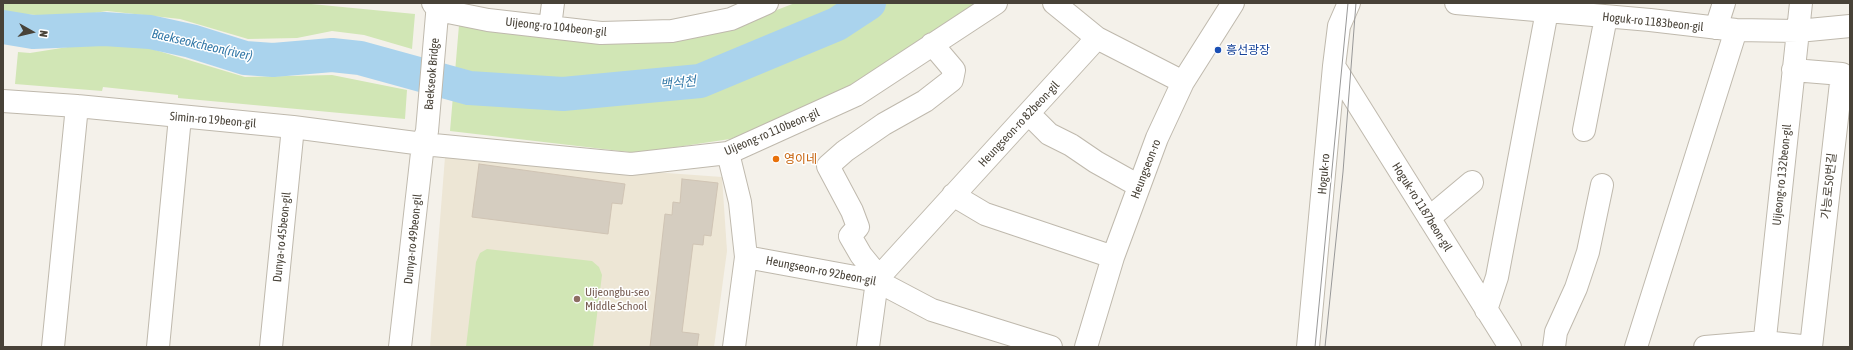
<!DOCTYPE html>
<meta charset="utf-8">
<style>
body{margin:0}
#map{position:relative;width:1853px;height:350px;overflow:hidden;background:#f4f1ea;font-family:"Asap Condensed",sans-serif}
canvas{display:block}
.frame{position:absolute;inset:0;border:4px solid #484238;pointer-events:none}
.north{position:absolute;left:12px;top:12px;width:40px;height:40px;-webkit-text-stroke:3px #fff;paint-order:stroke;rotate:98deg;font-size:11px;font-weight:700;line-height:16px;text-align:center;color:#484238}
.north::after{content:'';display:block;margin:auto;width:14px;height:18px;background:#484238;clip-path:polygon(50% 0,100% 100%,50% 72%,0 100%)}
</style>
<div id="map">
<canvas width="1853" height="350"></canvas>
<div class="frame"></div>
<div class="north">N</div>
</div>
<script>
const c = document.querySelector('canvas').getContext('2d');
c.lineJoin = 'round';
function fill(path, color) { c.fillStyle = color; c.fill(path, 'evenodd'); }
const toPath = rows => new Path2D(rows.map(r => 'M' + r).join(''));
function strokePath(path, color, width, dash) { c.strokeStyle = color; c.lineWidth = width; c.lineCap = dash ? 'butt' : 'round'; c.setLineDash(dash || []); c.stroke(path); }
function write(font, color, halo, rows, align = 'center') {
  c.font = font + ' "Asap Condensed","Noto Sans KR",sans-serif'; c.lineWidth = 3; c.setLineDash([]); c.textBaseline = 'middle'; c.strokeStyle = halo; c.fillStyle = color; for (const [text, x, y, turn = 0] of rows) {
    c.save(); c.translate(x, y); c.rotate((+turn || 0) * Math.PI / 180); c.textAlign = isNaN(turn) ? turn : align; if (halo) c.strokeText(text, 0, 0); c.fillText(text, 0, 0); c.restore();
  }
}
const education = toPath([
 [445,157,722,177,727,251,714,347,430,347]
]);
const green = toPath([
 [3,3,301,3,415,14,412,49,364,35,332,31,297,38,248,39,180,19,107,11,69,17,3,13],
 [795,3,985,3,857,85,763,127,730,139,637,153,450,131,459,25,722,31],
 [99,42,142,46,245,77,332,75,407,90,405,119,178,98,178,95,103,87,102,91,15,84,18,52,30,53],
 [487,249,592,261,599,267,602,275,593,347,466,347,476,262,480,253]
]);
const river = toPath([
 [3,27,33,32,104,29,150,32,191,41,245,58,273,60,332,55,360,58,469,88,563,94,700,81,837,24,869,3]
]);
const building = toPath([
 [479,164,625,184,622,204,612,203,608,234,472,217,479,164],
 [682,179,718,183,711,236,704,235,703,245,693,244,682,332,699,334,697,347,650,347,665,214,672,215,673,202,680,203,682,179]
]);
const minor = toPath([
 [433,3,438,10,488,20,601,33,672,31,731,19,767,3],
 [1054,3,1097,38,1183,82],
 [1456,3,1650,20,1736,30,1798,31,1850,26],
 [550,27,553,3],
 [1716,28,1724,3],
 [1334,66,1510,347],
 [1793,70,1842,74,1811,347],
 [3,101,77,106,293,127,423,144,631,164,728,153,856,95,996,3],
 [1031,113,1034,119,1049,134,1071,145,1096,162,1139,186],
 [1584,130,1606,17],
 [728,153,740,202,746,257,734,347],
 [953,195,985,214,1113,257],
 [1429,218,1472,182],
 [746,257,877,281,932,310,1051,347],
 [879,277,861,255,850,236,858,227,852,211,828,166,845,151,884,124,925,101,952,80,954,70,932,44],
 [1486,310,1497,277,1547,11],
 [53,347,77,106],
 [158,347,180,117],
 [271,347,293,127],
 [400,347,423,144,427,131,438,3],
 [868,347,877,281,879,277,1097,38],
 [1086,347,1113,257,1157,138,1183,82,1233,3],
 [1308,347,1334,66,1339,26,1349,3],
 [1554,347,1556,332,1576,288,1588,252,1602,185],
 [1636,347,1736,30],
 [1705,347,1764,342,1811,347],
 [1764,347,1801,3]
]);
const tram = toPath([
 [1315,347,1348,3],
 [1325,347,1343,172,1356,3]
]);
const markers = [
 [1218,50,4,"#1a4fb4"],
 [776,159,4,"#e8710a"],
 [577,299,4,"#8d6e63"]
];
const streetNames = [
 ["Hoguk-ro 1183beon-gil",1653,22,6],
 ["Uijeong-ro 104beon-gil",556,27,6],
 ["Baekseok Bridge",432,74,-85],
 ["Simin-ro 19beon-gil",213,120,5],
 ["Heungseon-ro 82beon-gil",1019,124,-47],
 ["Uijeong-ro 110beon-gil",772,132,-23],
 ["Heungseon-ro",1146,169,-69],
 ["Hoguk-ro",1324,174,-85],
 ["Uijeong-ro 132beon-gil",1782,175,-84],
 ["가능로50번길",1829,186,-84],
 ["Hoguk-ro 1187beon-gil",1422,207,58],
 ["Dunya-ro 45beon-gil",282,237,-84],
 ["Dunya-ro 49beon-gil",413,239,-84],
 ["Heungseon-ro 92beon-gil",821,271,11]
];
const transitNames = [
 ["흥선광장",1226,50]
];
const foodNames = [
 ["영이네",784,159]
];
const educationNames = [
 ["Uijeongbu-seo",585,292],
 ["Middle School",585,306]
];
const waterNames = [
 ["Baekseokcheon(river)",202,45,13],
 ["백석천",678,83,-6]
];
fill(education, '#ede6d5');
fill(green, '#d1e6b5');
strokePath(river, '#aad3ed', 34);
fill(building, '#d5cdc0');
strokePath(building, '#d0c4b4', 1);
strokePath(minor, '#bfb9ad', 24);
strokePath(minor, '#fff', 22);
strokePath(tram, '#989898', 1);
for (const [x, y, r, color] of markers) { const dot = new Path2D(); dot.arc(x, y, r, 0, 2 * Math.PI); c.fillStyle = color; c.fill(dot); strokePath(dot, '#fff', 1.5); }
write('12px', '#484238', '#fff', streetNames);
write('12px', '#164399', '#fff', transitNames, 'left');
write('12px', '#c56008', '#fff', foodNames, 'left');
write('12px', '#785e54', '#fff', educationNames, 'left');
write('italic 13px', '#3479a8', '#fff', waterNames);
</script>
